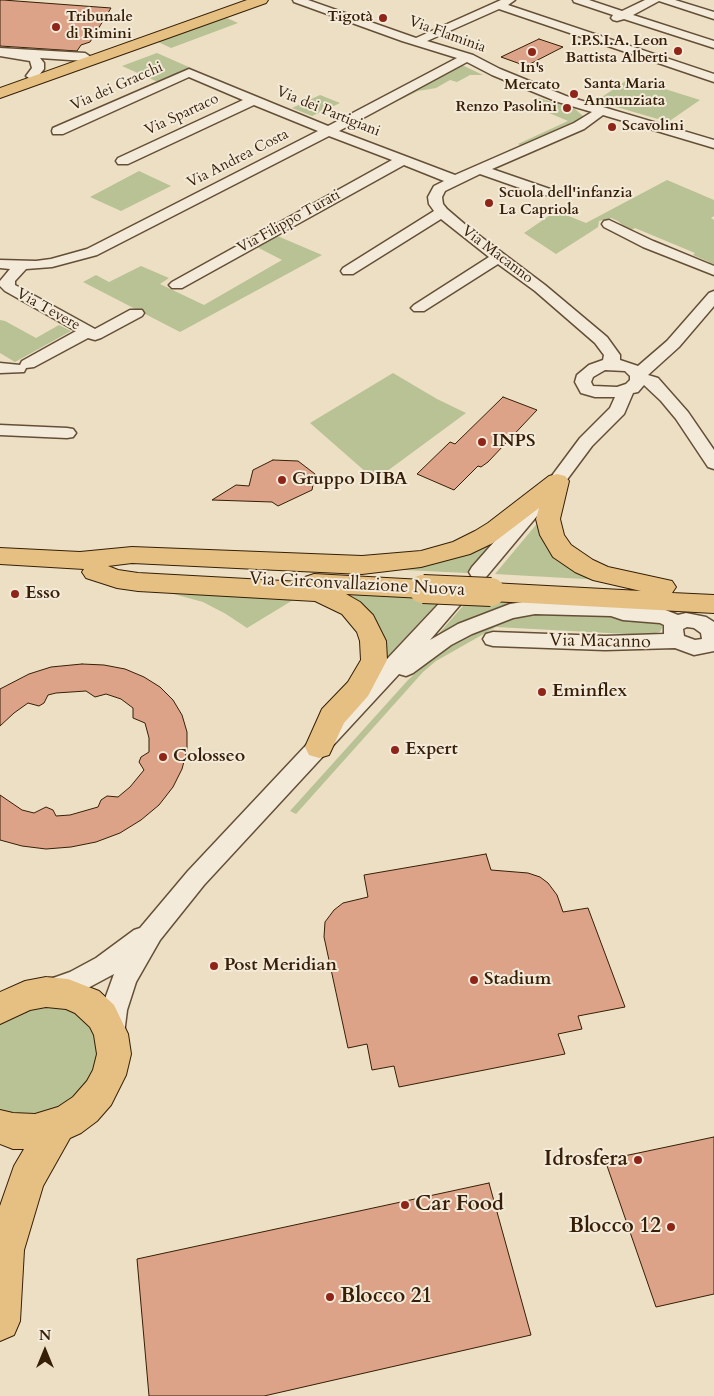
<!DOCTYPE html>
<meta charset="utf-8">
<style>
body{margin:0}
#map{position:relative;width:714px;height:1396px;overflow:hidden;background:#ecdfc4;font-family:Cardo,serif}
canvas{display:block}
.north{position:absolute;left:20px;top:1326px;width:50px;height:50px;-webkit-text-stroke:4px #f3ead9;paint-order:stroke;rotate:0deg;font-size:14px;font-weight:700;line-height:20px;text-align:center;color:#361f06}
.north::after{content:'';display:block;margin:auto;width:18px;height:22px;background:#361f06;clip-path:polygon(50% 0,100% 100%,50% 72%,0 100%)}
</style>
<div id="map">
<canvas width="714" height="1396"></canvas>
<div class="north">N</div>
</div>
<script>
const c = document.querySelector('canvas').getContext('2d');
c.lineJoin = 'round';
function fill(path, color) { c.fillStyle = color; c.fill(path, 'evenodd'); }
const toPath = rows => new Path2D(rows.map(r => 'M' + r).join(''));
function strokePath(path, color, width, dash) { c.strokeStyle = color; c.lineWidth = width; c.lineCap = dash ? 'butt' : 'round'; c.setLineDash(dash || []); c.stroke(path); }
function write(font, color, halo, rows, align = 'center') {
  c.font = font + ' Cardo,serif'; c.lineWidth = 4; c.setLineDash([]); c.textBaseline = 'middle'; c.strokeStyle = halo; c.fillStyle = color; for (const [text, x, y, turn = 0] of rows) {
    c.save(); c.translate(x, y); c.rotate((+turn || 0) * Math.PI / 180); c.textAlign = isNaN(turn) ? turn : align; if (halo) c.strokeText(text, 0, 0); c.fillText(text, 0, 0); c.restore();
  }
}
const green = toPath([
 [227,18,238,23,171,48,156,41],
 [157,53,191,68,158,82,122,66],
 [462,65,483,75,470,75,457,82,450,80,436,88,418,91,400,100,397,99],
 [630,78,700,100,668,122,596,101],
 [320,95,340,103,312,116,292,108],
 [539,98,575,109,583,116,582,118,570,126,522,146,518,144,568,121,528,104],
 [139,171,171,186,121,211,90,197],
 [667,180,714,200,714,216,711,218,714,220,714,267,707,264,709,262,693,255,695,253,635,228,629,231,618,221,611,218,599,221,598,227,589,233,556,254,524,233,556,211,586,223],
 [275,235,322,255,180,332,83,282,96,275,109,282,141,266,169,278,160,284,204,305,282,260,255,246],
 [0,320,5,321,36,338,59,325,71,331,15,362,0,353],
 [393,373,437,399,466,413,375,480,310,423],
 [540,520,602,580,495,574],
 [501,532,467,573,361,568],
 [159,590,298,597,247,628,226,614,203,602],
 [333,590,444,596,385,659],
 [469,599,523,602,484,613,436,637],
 [545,613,603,615,619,619,654,621,662,624,662,628,660,632,646,635,496,627,436,661,423,672,296,814,290,811,408,680,424,665,442,651,484,628,523,615],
 [71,999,111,1048,73,1112,0,1116,0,1018]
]);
const building = toPath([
 [0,0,3,0,111,8,90,42,81,45,77,51,0,46,0,0],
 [539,39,563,47,526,66,501,57,539,39],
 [503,397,537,410,488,462,481,467,478,466,454,490,417,474,450,442,455,444,503,397],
 [273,460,298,461,315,474,312,490,278,506,272,502,212,500,236,485,249,486,253,470,273,460],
 [82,664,104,665,125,669,144,677,160,687,173,700,182,715,187,732,187,750,182,769,173,787,159,805,141,820,120,833,96,842,71,847,46,849,22,846,0,840,0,795,22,810,34,813,46,807,53,810,56,816,70,815,98,807,101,800,107,796,118,797,130,787,144,770,139,762,141,757,149,752,149,738,145,723,133,718,133,708,121,699,106,694,95,697,86,691,56,693,48,695,44,703,39,706,28,703,14,713,0,726,0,689,29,674,51,667,82,664],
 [486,854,491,870,528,873,540,877,548,883,557,895,563,912,588,908,625,1007,578,1016,582,1029,558,1034,565,1054,399,1087,394,1066,372,1070,367,1044,348,1048,324,937,325,922,334,910,343,903,368,897,364,875,486,854],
 [714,1137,714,1294,656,1307,605,1160,714,1137],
 [489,1183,531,1335,264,1396,149,1396,137,1259,489,1183]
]);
const minor = toPath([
 [293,0,308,0,416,38,501,0,515,0,508,5,714,74,714,82,499,9,427,41,473,55,500,69,566,96,714,140,714,148,603,115,584,129,492,169,550,189,552,192,550,195,540,195,480,174,445,191,442,197,443,204,447,209,468,227,545,285,607,337,620,355,620,360,638,366,667,341,709,293,714,291,714,306,679,347,648,375,658,378,688,412,714,450,714,469,708,467,676,419,661,401,644,385,638,392,633,393,624,414,592,446,563,485,486,577,479,579,472,577,469,572,472,567,551,477,580,438,610,408,615,397,595,397,581,393,575,382,577,375,589,365,603,360,604,355,595,343,535,291,498,264,424,311,414,311,411,308,414,305,489,257,441,219,353,274,343,274,341,271,343,268,434,211,429,204,428,197,434,186,444,181,404,165,182,288,172,288,169,285,172,282,392,160,329,136,97,255,52,267,26,269,15,281,15,285,95,329,130,310,142,310,144,313,142,316,101,338,95,340,88,338,34,367,26,368,24,372,0,373,0,363,20,365,22,361,76,331,5,291,0,286,0,281,10,269,0,268,0,260,36,261,51,259,87,249,318,131,254,105,128,164,118,164,116,161,118,158,243,100,189,77,63,134,53,134,52,131,53,128,189,69,328,126,457,58,402,41,294,2,293,0],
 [467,62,492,75,558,102,592,112,574,123,455,175,339,131,467,62],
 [605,370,625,371,630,376,630,380,626,384,617,387,593,386,591,382,593,377,605,370],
 [573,0,589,0,622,11,645,0,675,0,714,12,714,19,659,1,633,15,714,41,714,48,624,19,617,21,613,20,611,18,613,15,574,2,573,0],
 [0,48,85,53,91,57,85,61,40,58,44,63,44,69,36,79,32,80,26,76,32,68,30,61,0,56,0,48],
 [609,220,653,241,714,266,714,275,643,247,604,227,602,224,604,221,609,220],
 [0,425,67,428,73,429,76,433,73,437,67,438,0,435,0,425],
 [456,591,463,593,466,598,430,640,458,624,510,604,535,600,614,602,626,606,663,609,678,615,686,613,706,617,714,622,714,651,694,655,675,648,605,650,493,646,486,644,483,639,486,634,493,632,605,636,664,634,664,625,660,623,623,620,611,616,535,614,513,618,472,634,451,645,413,673,406,676,399,674,204,885,160,940,136,982,127,1010,124,1034,120,1043,111,1046,102,1043,98,1034,101,1010,114,974,86,989,48,1003,39,999,35,991,39,983,70,972,96,958,134,930,140,928,188,871,449,593,456,591],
 [687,627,694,628,701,633,702,639,695,640,684,636,683,629,687,627]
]);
const major = toPath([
 [247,0,268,0,266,3,0,98,0,88,247,0],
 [557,474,565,476,569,481,560,519,564,535,571,545,593,560,608,567,672,581,676,587,672,593,714,595,714,613,491,601,482,598,478,592,482,586,491,583,641,591,593,580,575,572,553,557,540,535,536,519,539,508,493,543,470,554,421,567,362,574,132,563,108,566,118,570,138,573,302,582,305,577,314,574,423,580,432,583,436,589,432,595,423,598,346,594,360,602,373,615,386,641,387,660,368,696,344,723,329,755,319,758,309,755,305,747,322,709,348,682,361,660,360,641,357,632,342,614,315,601,138,591,117,588,86,578,82,572,84,569,0,564,0,548,80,552,132,547,362,556,421,551,453,542,475,531,488,523,549,476,557,474],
 [46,977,68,979,99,991,114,1005,128,1034,131,1054,126,1075,111,1105,97,1121,81,1133,70,1138,43,1186,24,1250,20,1321,14,1335,0,1341,0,1206,14,1166,24,1149,13,1149,0,1144,0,1110,13,1113,35,1114,58,1107,73,1097,87,1081,93,1070,97,1054,94,1035,90,1027,75,1013,66,1009,46,1007,30,1010,0,1024,0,992,25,981,46,977]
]);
const majorBridge = toPath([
 [423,589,491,592]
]);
const markers = [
 [383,18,5,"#8f2418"],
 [56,27,5,"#8f2418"],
 [678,51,5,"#8f2418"],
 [532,52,5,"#8f2418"],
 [574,94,5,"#8f2418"],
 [567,108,5,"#8f2418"],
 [612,127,5,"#8f2418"],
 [489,203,5,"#8f2418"],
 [482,442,5,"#8f2418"],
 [282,480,5,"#8f2418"],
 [15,594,5,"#8f2418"],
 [542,692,5,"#8f2418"],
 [395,750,5,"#8f2418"],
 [163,757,5,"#8f2418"],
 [214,966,5,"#8f2418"],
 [474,980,5,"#8f2418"],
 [638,1160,5,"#8f2418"],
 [405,1205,5,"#8f2418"],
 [671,1227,5,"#8f2418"],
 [330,1297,5,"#8f2418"]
];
const farPoinames = [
 ["Tribunale",66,18],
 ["di Rimini",66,35],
 ["Tigotà",373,18,"right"],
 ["I.P.S.I.A. Leon",668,42,"right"],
 ["Battista Alberti",668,59,"right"],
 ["In's",532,69,"center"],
 ["Mercato",532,86,"center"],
 ["Santa Maria",584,85],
 ["Annunziata",584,102],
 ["Renzo Pasolini",557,108,"right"],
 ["Scavolini",622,127],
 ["Scuola dell'infanzia",499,194],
 ["La Capriola",499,211]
];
const farStreetnames = [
 ["Via Flaminia",447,35,20],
 ["Via dei Gracchi",117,87,-24],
 ["Via dei Partigiani",328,112,22],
 ["Via Spartaco",182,115,-25],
 ["Via Andrea Costa",238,159,-27],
 ["Via Filippo Turati",289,222,-29],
 ["Via Macanno",497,255,37],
 ["Via Tevere",48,310,29]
];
const poiNames = [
 ["INPS",492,442],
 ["Gruppo DIBA",292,480],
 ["Esso",25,594],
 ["Eminflex",552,692],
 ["Expert",405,750],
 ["Colosseo",173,757],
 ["Post Meridian",224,966],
 ["Stadium",484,980]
];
const streetNames = [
 ["Via Circonvallazione Nuova",357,585,3],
 ["Via Macanno",600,642,1]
];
const nearPoinames = [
 ["Idrosfera",628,1160],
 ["Car Food",415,1205,"left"],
 ["Blocco 12",661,1227],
 ["Blocco 21",340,1297,"left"]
];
fill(green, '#b8c294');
fill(building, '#dca388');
strokePath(building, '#361f06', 1);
strokePath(minor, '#644f36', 3);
strokePath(major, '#361f06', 2);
fill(minor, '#f3ead9');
fill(major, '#e6c082');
strokePath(majorBridge, '#361f06', 30, []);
strokePath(majorBridge, '#e6c082', 28);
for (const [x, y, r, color] of markers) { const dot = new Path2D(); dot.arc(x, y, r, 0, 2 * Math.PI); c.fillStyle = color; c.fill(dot); strokePath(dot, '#f3ead9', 2); }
write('bold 15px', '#361f06', '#f3ead9', farPoinames, 'left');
write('15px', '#361f06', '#f3ead9', farStreetnames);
write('bold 18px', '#361f06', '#f3ead9', poiNames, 'left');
write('18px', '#361f06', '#f3ead9', streetNames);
write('bold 21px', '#361f06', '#f3ead9', nearPoinames, 'right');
</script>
